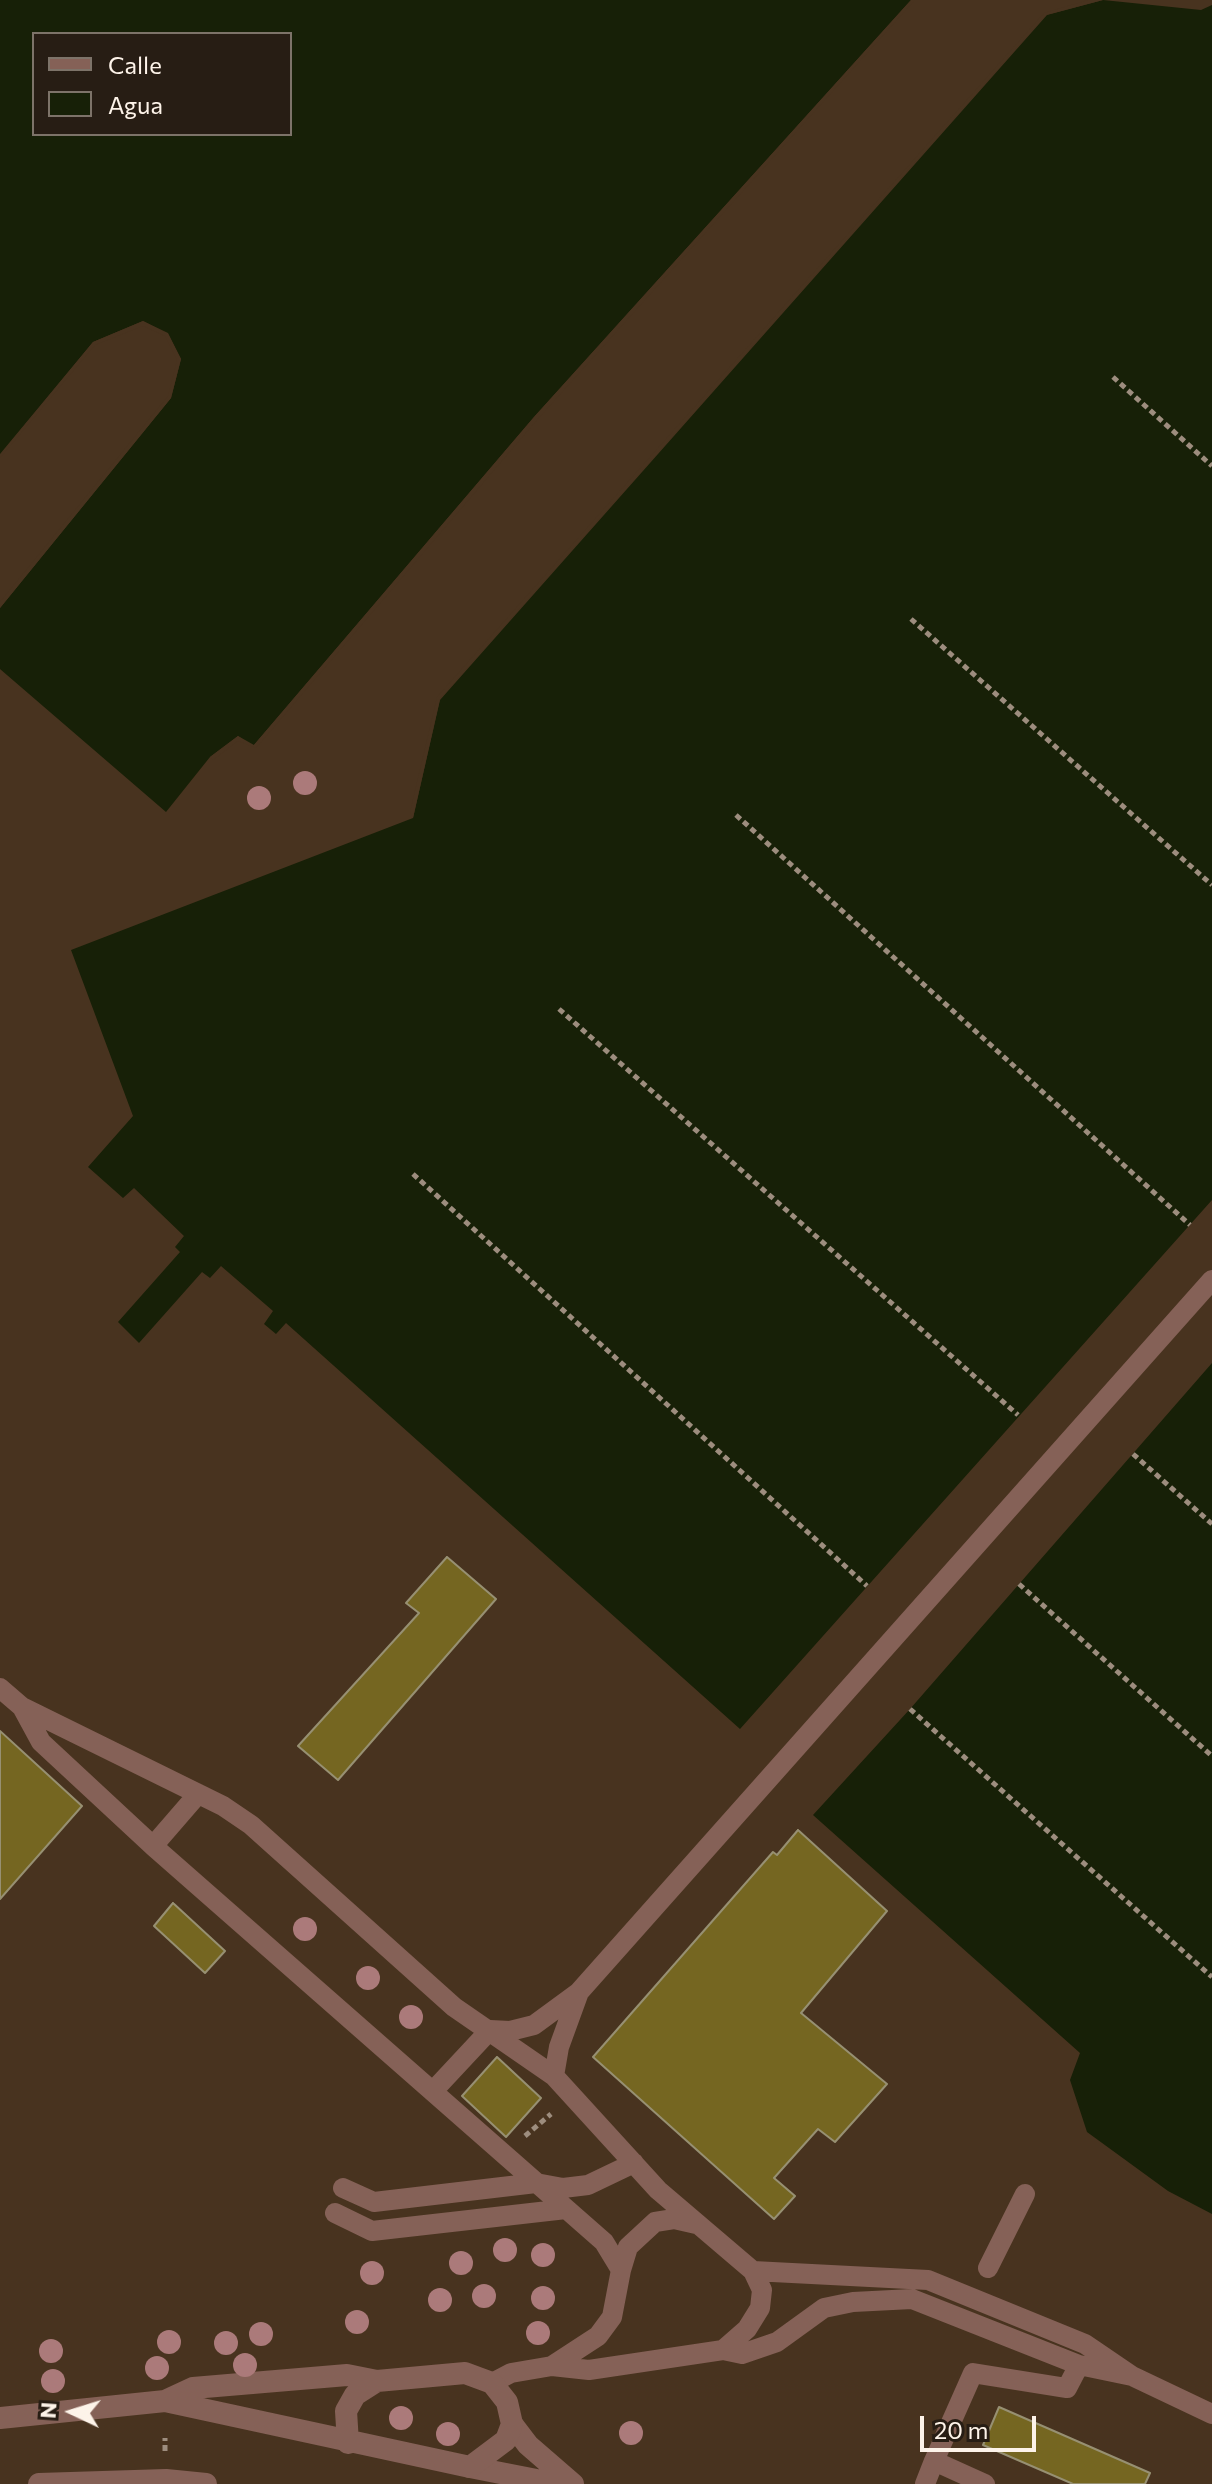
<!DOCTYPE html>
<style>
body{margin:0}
#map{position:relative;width:1212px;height:2484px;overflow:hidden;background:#48331f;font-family:Commissioner,sans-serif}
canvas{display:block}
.legend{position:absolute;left:32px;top:32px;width:260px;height:104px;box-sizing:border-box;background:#271d14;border:2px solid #7d7369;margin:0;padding:10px 14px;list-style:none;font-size:24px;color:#fdf3e9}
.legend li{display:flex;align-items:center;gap:16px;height:40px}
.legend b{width:40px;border:2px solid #7d7369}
.north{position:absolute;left:32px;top:2372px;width:80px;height:80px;-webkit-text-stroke:6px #271d14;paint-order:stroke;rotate:274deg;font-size:22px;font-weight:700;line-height:32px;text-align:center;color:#fdf3e9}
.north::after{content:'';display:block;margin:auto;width:28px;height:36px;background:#fdf3e9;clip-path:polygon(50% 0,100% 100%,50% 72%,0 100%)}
.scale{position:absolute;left:920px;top:2416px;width:116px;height:36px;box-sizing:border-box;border:4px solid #fdf3e9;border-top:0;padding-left:10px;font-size:24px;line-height:28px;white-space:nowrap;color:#fdf3e9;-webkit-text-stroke:6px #271d14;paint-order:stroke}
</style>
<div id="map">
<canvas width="1212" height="2484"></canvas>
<ul class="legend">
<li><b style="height:10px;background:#856157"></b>Calle</li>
<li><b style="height:22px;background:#172007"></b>Agua</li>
</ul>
<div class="north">N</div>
<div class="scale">20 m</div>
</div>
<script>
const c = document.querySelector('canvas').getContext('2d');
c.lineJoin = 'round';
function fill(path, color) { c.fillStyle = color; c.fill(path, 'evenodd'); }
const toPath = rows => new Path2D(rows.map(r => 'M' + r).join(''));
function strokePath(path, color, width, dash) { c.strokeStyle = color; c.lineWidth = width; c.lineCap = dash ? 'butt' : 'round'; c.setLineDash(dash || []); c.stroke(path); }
const water = toPath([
 [0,0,911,0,534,417,253,746,238,736,210,757,166,812,0,669,0,608,171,398,181,359,168,334,143,321,93,342,0,454],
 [34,34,290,34,290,134,34,134],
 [1103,0,1201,10,1212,5,1212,1200,740,1729,286,1323,276,1334,264,1324,273,1311,221,1266,210,1278,202,1272,139,1343,118,1322,180,1252,175,1247,184,1236,134,1188,123,1198,88,1167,133,1116,71,950,413,818,440,700,1047,15],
 [1212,1363,1212,2214,1168,2191,1087,2132,1070,2080,1080,2053,813,1815,910,1709]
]);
const pier = toPath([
 [911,0,915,0,537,420,256,748,238,741,213,760,210,757,238,736,254,745,534,417],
 [1088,0,1103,0,1046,15,440,699,413,818,410,812,437,697,1044,13],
 [143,321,168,333,181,359,171,398,0,608,0,602,168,396,177,360,165,336,143,326,95,345,0,458,0,455,93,342]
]);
const building = toPath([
 [447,1557,496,1599,338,1780,298,1746,419,1613,406,1603,447,1557],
 [0,1731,82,1806,0,1899,0,1731],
 [798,1830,887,1911,801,2013,887,2084,835,2142,818,2129,774,2178,795,2196,774,2219,593,2057,773,1852,777,1855,798,1830],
 [173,1903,225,1951,205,1973,154,1926,173,1903],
 [497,2057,541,2098,506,2137,462,2096,497,2057],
 [999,2407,1150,2473,1145,2484,1073,2484,983,2445,999,2407]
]);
const path = toPath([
 [1113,377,1212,466],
 [911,619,1212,885],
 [736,815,1190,1225],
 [559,1009,1018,1415],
 [413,1174,867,1586],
 [1133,1454,1212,1524],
 [1019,1584,1212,1756],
 [910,1709,1212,1977],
 [525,2136,551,2114],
 [165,2451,165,2438]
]);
const service = toPath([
 [0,1688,22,1707,223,1806,251,1825,454,2007,554,2076,658,2190,753,2271,762,2290,760,2308,747,2329,723,2350],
 [22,1707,41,1742,153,1846,604,2242,621,2270,612,2317,598,2336,552,2366],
 [153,1846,198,1794],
 [554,2076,559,2047,579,1992],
 [434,2090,490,2030,510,2031,534,2025,579,1992,1212,1280],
 [343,2188,374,2202,536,2183,563,2188,588,2185,634,2163],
 [335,2213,372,2231,566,2209],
 [988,2268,1025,2194],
 [621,2270,628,2247,655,2222,674,2219,696,2224],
 [753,2271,928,2280,1085,2344,1132,2376,1212,2414],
 [492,2383,511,2373,552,2366,589,2370,723,2350,742,2354,777,2342,824,2308,853,2302,912,2299,1079,2365,1132,2376],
 [934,2461,973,2373,1067,2388,1079,2365],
 [925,2484,934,2461,985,2484]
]);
const pedestrian = toPath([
 [39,2484,166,2480,206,2484]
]);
const minor = toPath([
 [512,2424,528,2445,573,2484],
 [470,2467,557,2484]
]);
const tertiary = toPath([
 [0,2418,165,2401,193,2388,347,2375,377,2381,465,2373,492,2383,507,2402,512,2424,506,2440,470,2467,165,2401],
 [348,2443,346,2411,355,2395,377,2381]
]);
const trees = [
 [305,783],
 [259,798],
 [305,1929],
 [368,1978],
 [411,2017],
 [505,2250],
 [543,2255],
 [461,2263],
 [372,2273],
 [484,2296],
 [543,2298],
 [440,2300],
 [357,2322],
 [538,2333],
 [261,2334],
 [169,2342],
 [226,2343],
 [51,2351],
 [245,2365],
 [157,2368],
 [53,2381],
 [401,2418],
 [631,2433],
 [448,2434]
];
fill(water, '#172007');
fill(pier, '#48331f');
fill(building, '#756621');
strokePath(building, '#979072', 2);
strokePath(path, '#9d8d7e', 5, [6, 4]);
strokePath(service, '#856157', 20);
strokePath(pedestrian, '#856157', 22);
strokePath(minor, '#856157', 22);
strokePath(tertiary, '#856157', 22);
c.fillStyle = '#ab7a7a';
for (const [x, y] of trees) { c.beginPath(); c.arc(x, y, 12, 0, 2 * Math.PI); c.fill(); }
</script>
